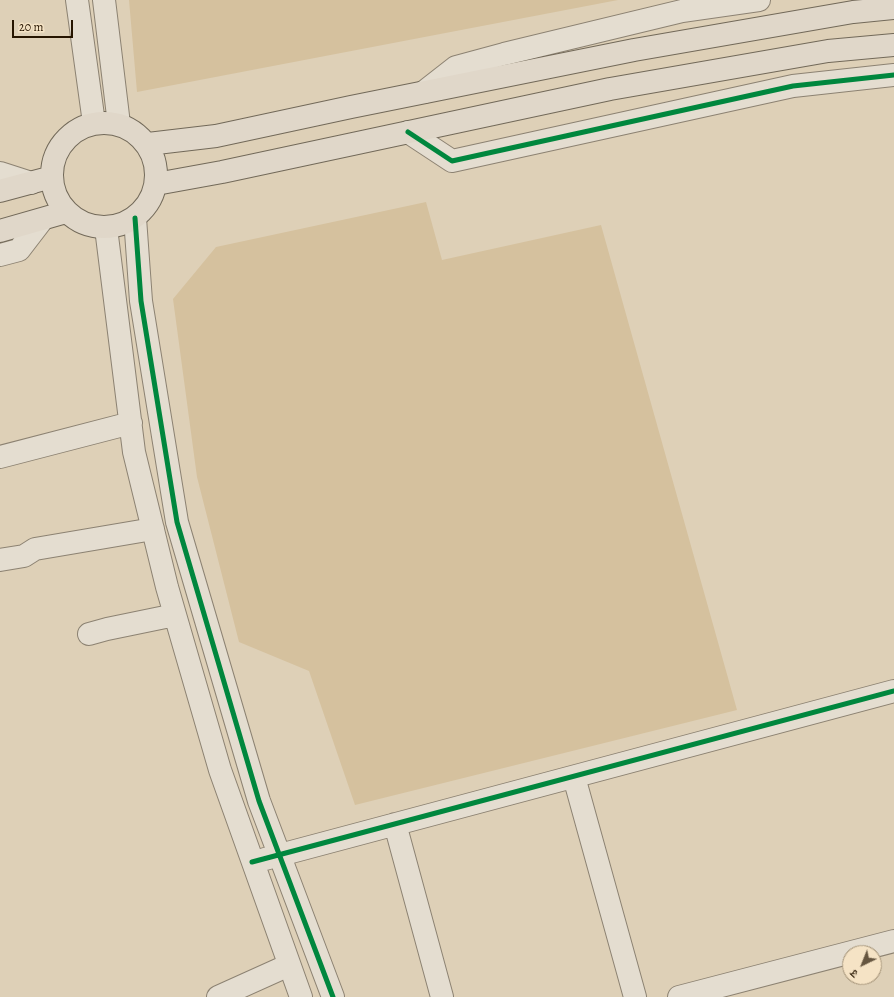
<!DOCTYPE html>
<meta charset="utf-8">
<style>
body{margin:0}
#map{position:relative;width:894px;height:997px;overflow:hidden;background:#ded0b7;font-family:Alegreya,"Noto Serif Devanagari",serif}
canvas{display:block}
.north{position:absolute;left:842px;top:945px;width:40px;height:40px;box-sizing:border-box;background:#f5e3c5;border:1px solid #a29176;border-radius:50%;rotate:223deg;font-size:11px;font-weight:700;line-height:16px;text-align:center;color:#261500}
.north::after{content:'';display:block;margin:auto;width:14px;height:18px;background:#665640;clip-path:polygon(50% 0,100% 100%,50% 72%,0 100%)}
.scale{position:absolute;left:12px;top:20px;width:61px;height:18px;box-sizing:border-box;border:2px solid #261500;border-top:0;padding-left:5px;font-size:12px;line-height:14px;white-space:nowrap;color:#261500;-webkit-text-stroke:3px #f5e3c5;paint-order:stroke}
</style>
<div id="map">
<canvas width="894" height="997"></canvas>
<div class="north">उ</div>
<div class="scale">20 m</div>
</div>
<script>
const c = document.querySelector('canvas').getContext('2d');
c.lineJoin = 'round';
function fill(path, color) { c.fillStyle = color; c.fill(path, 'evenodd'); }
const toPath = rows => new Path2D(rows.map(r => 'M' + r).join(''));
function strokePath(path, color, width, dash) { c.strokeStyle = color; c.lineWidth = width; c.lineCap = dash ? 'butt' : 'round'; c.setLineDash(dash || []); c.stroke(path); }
const green = toPath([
 [129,0,618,0,137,92],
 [426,202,442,260,601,225,737,710,355,805,309,671,239,642,197,477,173,299,216,247]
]);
const minor = toPath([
 [77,0,94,123],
 [104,0,119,124],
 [424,92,456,67,504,54,682,11,759,0],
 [408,132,452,161,793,86,894,75],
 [0,173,31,183],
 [135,218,141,301,177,522,259,801,333,997],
 [106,228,134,452,167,587,220,770,301,997],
 [0,255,19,250,42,220],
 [0,457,131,423],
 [0,560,24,556,35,549,153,529],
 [89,634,107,629,175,615],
 [574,777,635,997],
 [395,824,442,997],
 [265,859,894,691],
 [218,997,289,965],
 [679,997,894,941]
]);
const highway = toPath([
 '52 175a52 52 0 1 1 104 0a52 52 0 1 1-104 0Z',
 [148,144,216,136,351,107,634,50,853,12,894,8],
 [156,184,222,172,610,89,828,51,894,45],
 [0,191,52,177],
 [0,231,66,212]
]);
const cycleway = toPath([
 [408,132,452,161,793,86,894,75],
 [135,218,141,301,177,522,259,801,333,997],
 [252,862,894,691]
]);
fill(green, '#d5c19e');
strokePath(minor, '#8c8272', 24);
strokePath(highway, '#726959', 24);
strokePath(minor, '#e4ddd0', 22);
strokePath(highway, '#e0d7c9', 22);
strokePath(cycleway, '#00873e', 5);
</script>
